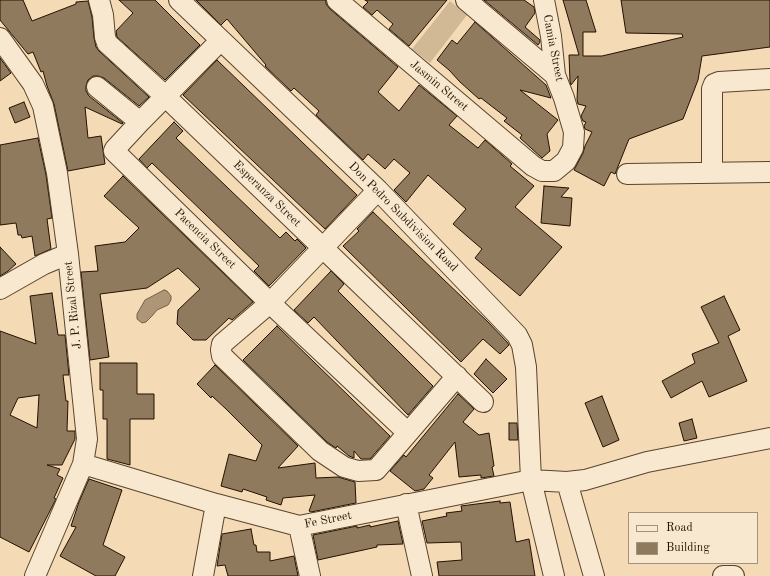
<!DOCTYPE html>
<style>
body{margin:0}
#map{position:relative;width:770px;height:576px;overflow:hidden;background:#f4dbb5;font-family:"Old Standard TT",serif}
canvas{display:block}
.legend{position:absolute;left:628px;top:512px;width:130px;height:52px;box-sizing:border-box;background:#f8e8cf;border:1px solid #a3927c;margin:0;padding:5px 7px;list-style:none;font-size:12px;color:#241100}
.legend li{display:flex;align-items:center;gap:8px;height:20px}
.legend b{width:20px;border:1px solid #a3927c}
</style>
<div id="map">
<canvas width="770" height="576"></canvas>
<ul class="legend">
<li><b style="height:5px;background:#f8e8cf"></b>Road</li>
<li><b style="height:11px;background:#907a5e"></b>Building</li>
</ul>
</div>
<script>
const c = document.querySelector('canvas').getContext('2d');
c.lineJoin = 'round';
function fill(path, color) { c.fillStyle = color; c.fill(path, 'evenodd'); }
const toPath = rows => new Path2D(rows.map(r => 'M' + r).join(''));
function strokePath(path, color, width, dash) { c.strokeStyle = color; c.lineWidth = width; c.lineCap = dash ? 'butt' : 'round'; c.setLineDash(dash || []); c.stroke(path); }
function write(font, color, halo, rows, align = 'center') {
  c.font = font + ' "Old Standard TT",serif'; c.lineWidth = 3.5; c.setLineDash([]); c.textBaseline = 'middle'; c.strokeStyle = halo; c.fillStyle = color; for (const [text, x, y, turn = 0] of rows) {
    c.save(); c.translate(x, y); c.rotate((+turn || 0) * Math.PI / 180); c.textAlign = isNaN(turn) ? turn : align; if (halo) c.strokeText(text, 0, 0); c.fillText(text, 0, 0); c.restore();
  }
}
const green = toPath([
 [450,1,467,15,430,63,412,49]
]);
const water = toPath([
 [164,290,167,291,171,296,171,300,168,305,157,310,152,316,146,322,142,323,137,319,137,314,145,300,164,290]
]);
const building = toPath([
 [0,0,23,0,32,21,76,4,76,2,88,1,92,17,94,38,96,47,99,51,149,97,139,106,104,78,98,76,93,76,88,80,86,86,86,91,89,96,123,123,122,124,85,107,88,138,101,136,105,164,68,171,54,104,47,86,43,71,41,72,33,52,28,54,0,20,0,0],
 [119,0,155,0,200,45,165,80,117,37,116,31,133,13,119,0],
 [196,0,326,0,326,4,330,9,398,67,378,92,399,111,419,85,457,116,449,125,478,148,485,140,512,164,510,166,534,186,515,207,562,247,520,296,475,258,482,249,453,224,466,209,428,175,406,202,394,190,410,173,394,159,385,169,368,154,363,160,316,115,319,111,294,88,291,91,265,66,266,65,227,19,221,25,196,0],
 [365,0,447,0,409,46,389,29,393,24,377,10,372,15,363,7,368,2,365,0],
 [484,0,524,0,534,7,535,13,525,27,540,40,540,42,538,45,484,0],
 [563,0,586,0,596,32,583,32,583,56,602,56,683,37,682,34,626,33,621,0,770,0,770,47,702,56,698,80,683,119,629,139,615,174,611,172,604,186,574,170,583,153,585,146,592,132,585,129,584,126,586,122,583,121,581,116,586,106,578,104,577,100,578,76,571,85,570,82,569,55,579,55,563,0],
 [475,22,546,85,551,98,520,90,558,120,547,134,550,151,542,158,520,138,522,135,504,121,507,118,481,98,479,99,460,82,449,70,437,60,452,40,457,44,475,22],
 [0,58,11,73,0,81,0,58],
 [217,60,357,195,325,229,183,95,217,60],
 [24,102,30,117,15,123,9,108,24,102],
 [174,122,183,131,176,138,280,238,286,232,295,241,297,239,306,248,269,286,254,271,259,266,231,239,152,163,147,168,139,159,174,122],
 [38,138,46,175,52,218,47,219,51,249,35,256,32,236,22,238,21,235,18,235,16,223,0,225,0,145,38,138],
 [123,176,253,302,232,320,229,318,206,340,193,340,177,324,178,310,200,289,178,268,147,288,100,294,109,357,90,360,81,272,98,271,95,246,125,242,139,228,104,196,123,176],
 [544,186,569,188,561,197,572,198,570,226,541,223,544,186],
 [373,212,488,322,507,342,509,345,500,354,483,339,461,362,343,246,359,231,357,229,373,212],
 [0,247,16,264,8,271,0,276,0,247],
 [331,271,344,284,338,291,433,386,408,415,314,317,308,323,294,310,331,271],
 [52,293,58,335,65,335,69,375,63,375,66,401,68,401,67,431,75,431,75,439,62,465,47,465,60,469,57,475,63,478,54,498,56,499,54,503,29,552,0,537,0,331,36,344,30,296,52,293],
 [39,395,37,428,10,415,18,398,39,395],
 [724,296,740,330,728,336,747,381,709,397,702,381,671,398,662,381,695,363,692,354,719,343,701,307,724,296],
 [277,326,390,436,370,459,361,459,354,451,354,458,349,456,337,446,336,448,327,442,243,360,277,326],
 [486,359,507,379,493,393,474,374,486,359],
 [100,363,137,363,137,394,154,394,154,419,130,419,130,465,107,459,107,419,103,419,103,390,100,390,100,363],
 [215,365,298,446,278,468,315,463,316,478,338,477,355,482,356,503,311,512,309,511,315,495,283,498,281,505,266,500,267,497,243,489,242,492,221,486,229,454,256,461,262,445,226,409,212,396,211,398,197,384,215,365],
 [458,394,474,409,463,422,479,435,489,433,494,466,492,467,494,476,481,478,481,475,459,477,455,442,429,475,433,478,424,489,415,491,390,471,404,455,406,457,458,394],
 [602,396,619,440,603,447,585,403,602,396],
 [692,419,697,438,684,441,679,423,692,419],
 [509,423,517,423,518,440,509,440,509,423],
 [89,479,122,490,103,545,125,557,115,576,96,576,60,556,76,527,71,526,79,502,89,479],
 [500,501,500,503,510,502,516,542,529,539,535,576,439,576,437,562,462,560,461,542,427,543,422,521,447,516,446,513,462,511,461,506,500,501],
 [398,521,403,544,377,545,377,547,318,560,313,535,357,526,357,528,370,525,370,527,398,521],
 [251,529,254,545,256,545,257,552,270,552,270,561,294,556,298,576,228,576,225,565,217,566,222,534,251,529]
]);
const minor = toPath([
 [99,0,103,15,105,37,107,43,165,96,483,402],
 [179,0,378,190,517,335,522,345,526,367,531,480,554,576],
 [337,0,533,166,542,171,554,171,566,161,573,148,574,132,564,98,555,75,551,36,544,0],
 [466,0,555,75],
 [0,38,33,84,43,106,57,173,68,254,87,439,83,464,35,576],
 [221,40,140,122,115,149,114,151,270,303,407,432],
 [97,87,140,122],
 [712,173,712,89,714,84,719,82,770,79],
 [627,174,770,172],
 [378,190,270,303,222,344,221,350,222,356,320,451,344,467,358,471,376,470,457,376],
 [0,289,44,264,68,254],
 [83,464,216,504,299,526,531,480,567,482,585,480,647,462,770,438],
 [567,482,594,576],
 [406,504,422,576],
 [299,526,310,576],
 [203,576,216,504],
 [723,576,734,576]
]);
const streetNames = [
 ["Camia Street",553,48,79],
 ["Jasmin Street",439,86,40],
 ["Esperanza Street",267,194,44],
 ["Don Pedro Subdivision Road",403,217,45],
 ["Pacencia Street",205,239,44],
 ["J. P. Rizal Street",73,305,-96],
 ["Fe Street",328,520,-11]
];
fill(green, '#d1b996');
fill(water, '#ad9677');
strokePath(water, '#766147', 1);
fill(building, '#907a5e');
strokePath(building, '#241100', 1);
strokePath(minor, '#58442d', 22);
strokePath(minor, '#f8e8cf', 20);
write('12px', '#241100', '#f8e8cf', streetNames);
</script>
